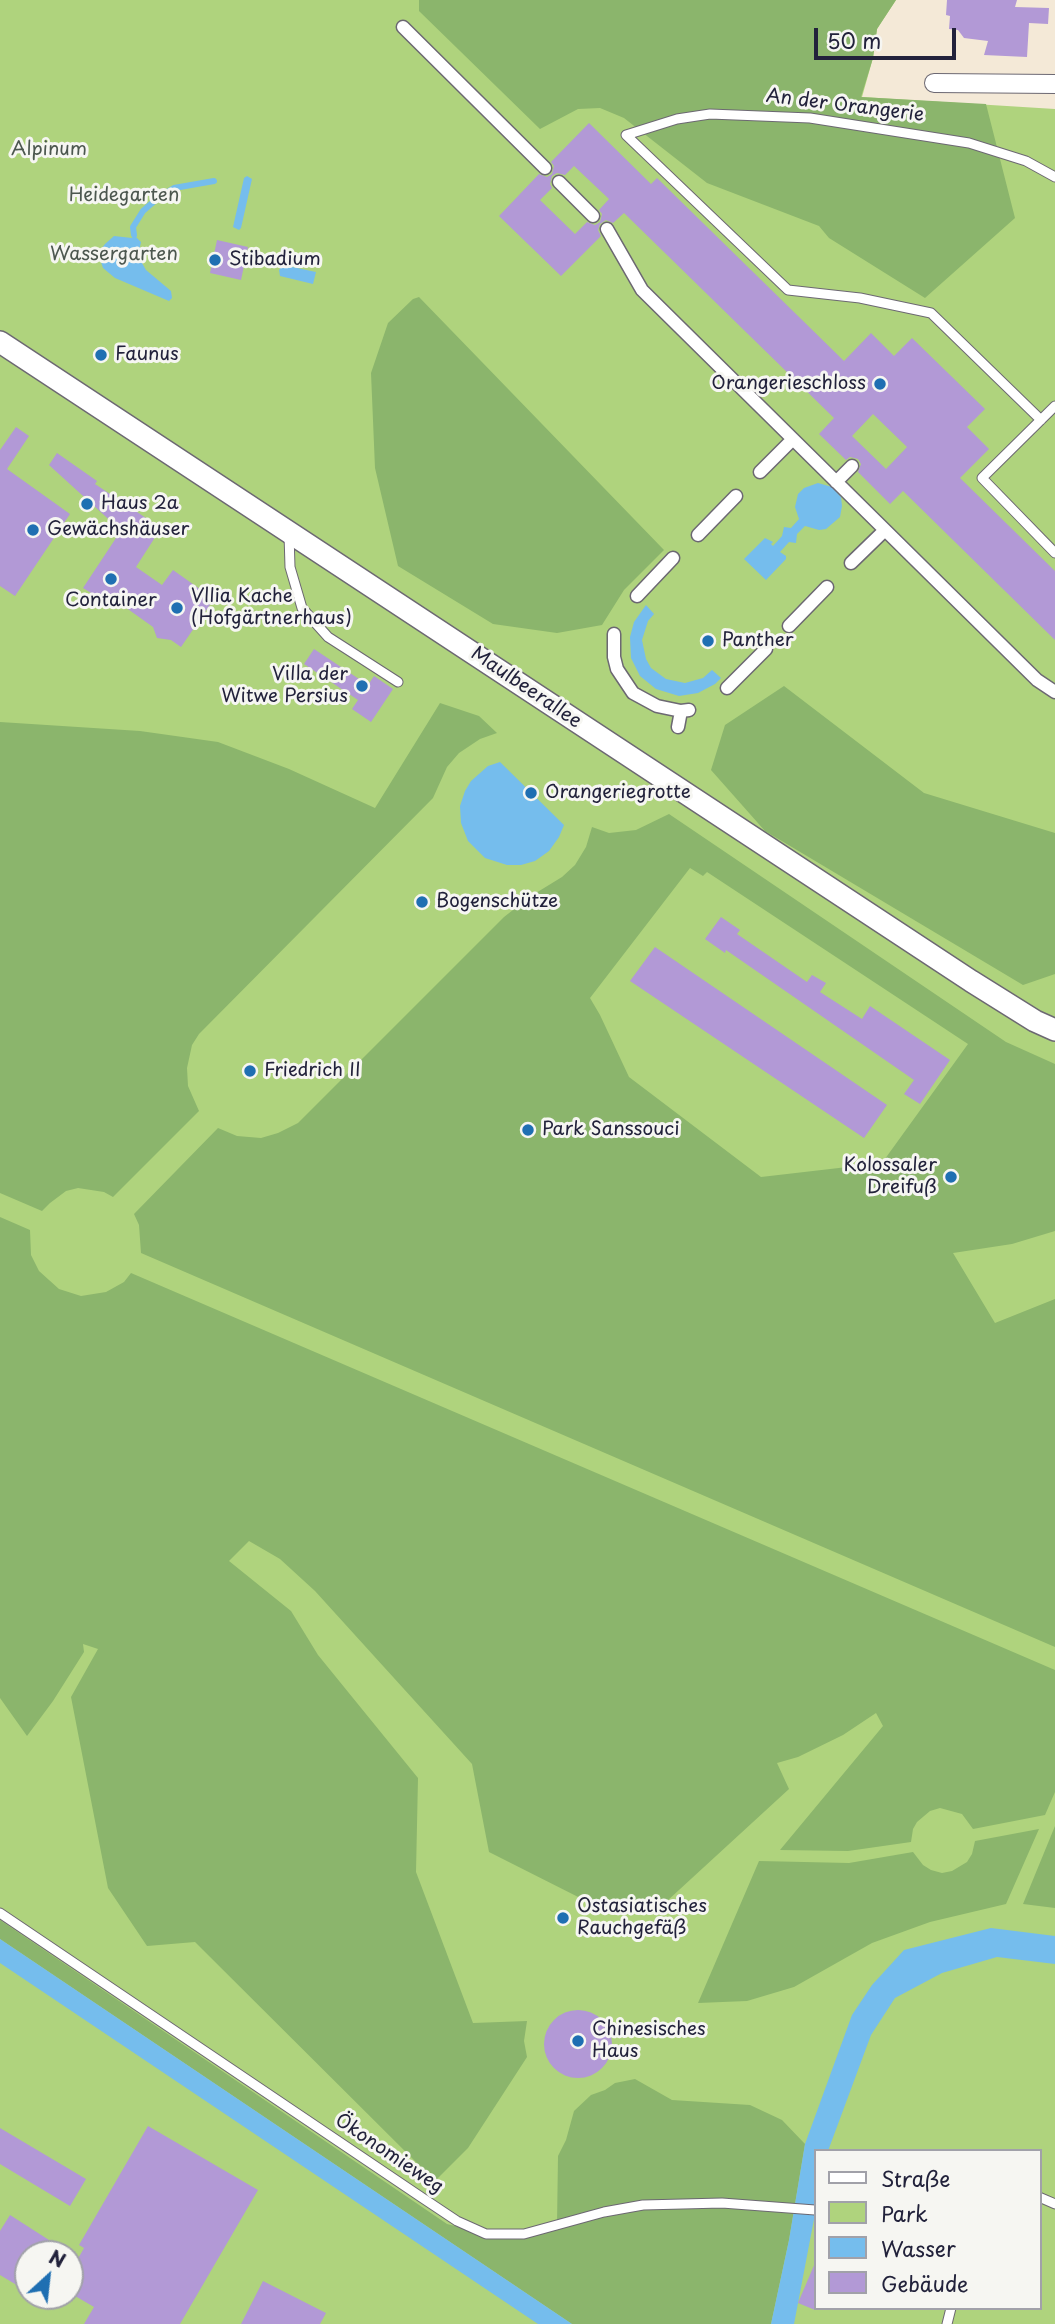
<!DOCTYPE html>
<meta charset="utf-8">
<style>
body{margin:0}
#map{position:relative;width:1055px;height:2324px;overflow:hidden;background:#f4e9d7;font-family:"Playpen Sans",sans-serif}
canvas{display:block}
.legend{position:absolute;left:814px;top:2149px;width:228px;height:161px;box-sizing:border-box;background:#f6f6f2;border:2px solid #a1a1a9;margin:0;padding:9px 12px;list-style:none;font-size:21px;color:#22223b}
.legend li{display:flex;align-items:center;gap:14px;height:35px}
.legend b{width:35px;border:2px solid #a1a1a9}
.north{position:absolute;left:14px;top:2240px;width:70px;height:70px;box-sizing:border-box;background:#f6f6f2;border:2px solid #a1a1a9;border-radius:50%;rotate:27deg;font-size:19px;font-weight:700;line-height:28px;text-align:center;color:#22223b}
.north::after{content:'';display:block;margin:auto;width:24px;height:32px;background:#1f6fb2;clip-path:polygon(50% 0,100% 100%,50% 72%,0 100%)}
.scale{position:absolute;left:814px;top:28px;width:142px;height:32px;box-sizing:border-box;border:4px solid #22223b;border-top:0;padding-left:9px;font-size:21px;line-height:24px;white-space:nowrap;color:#22223b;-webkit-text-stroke:5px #f6f6f2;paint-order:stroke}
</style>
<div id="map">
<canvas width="1055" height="2324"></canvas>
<ul class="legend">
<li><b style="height:9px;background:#fff"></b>Straße</li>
<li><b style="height:19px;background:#afd37d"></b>Park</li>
<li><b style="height:19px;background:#75bded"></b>Wasser</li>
<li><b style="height:19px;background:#b299d6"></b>Gebäude</li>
</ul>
<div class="north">N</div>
<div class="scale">50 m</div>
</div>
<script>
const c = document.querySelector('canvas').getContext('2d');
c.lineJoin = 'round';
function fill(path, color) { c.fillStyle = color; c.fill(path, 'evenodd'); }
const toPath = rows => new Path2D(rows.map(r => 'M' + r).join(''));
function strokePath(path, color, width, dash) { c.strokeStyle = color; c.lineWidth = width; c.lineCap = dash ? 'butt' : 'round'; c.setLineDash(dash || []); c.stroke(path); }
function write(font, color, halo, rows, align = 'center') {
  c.font = font + ' "Playpen Sans",sans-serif'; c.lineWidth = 6; c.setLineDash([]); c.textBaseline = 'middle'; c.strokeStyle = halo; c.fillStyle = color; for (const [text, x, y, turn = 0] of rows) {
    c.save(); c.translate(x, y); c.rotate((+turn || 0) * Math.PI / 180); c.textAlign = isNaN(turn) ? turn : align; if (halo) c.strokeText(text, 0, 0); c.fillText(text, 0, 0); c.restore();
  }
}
const green = toPath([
 [0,0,896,0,877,29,873,58,862,97,1055,109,1055,2324,0,2324],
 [815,2151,1039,2151,1039,2308,815,2308],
 [28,2254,70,2254,70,2296,28,2296]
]);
const forest = toPath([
 [419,0,896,0,877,29,873,58,861,97,986,104,1015,218,925,298,829,238,819,226,707,183,624,118,600,108,578,109,540,129,419,11],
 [419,297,664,550,624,590,602,625,557,633,493,624,398,566,375,468,371,373,388,323,413,299],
 [784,686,924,793,1055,833,1055,974,1023,985,765,831,711,770,725,725],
 [440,703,479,716,497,733,480,739,459,753,447,767,433,798,199,1034,192,1045,187,1068,188,1086,199,1111,113,1197,104,1192,78,1188,66,1191,50,1203,42,1211,0,1193,0,722,140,731,218,742,289,769,375,808],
 [669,814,1006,1042,1055,1064,1055,1231,1012,1244,953,1253,995,1323,1055,1299,1055,1647,141,1253,139,1225,134,1214,218,1128,237,1136,261,1138,278,1133,298,1123,504,917,531,896,562,877,575,865,586,847,592,827,609,833,636,830],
 [690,868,703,876,707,872,968,1044,882,1163,761,1177,629,1077,600,1015,590,998],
 [0,1217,30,1230,31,1255,39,1271,59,1289,81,1296,106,1292,124,1282,131,1273,1055,1670,1055,1792,1045,1815,973,1829,962,1814,940,1808,930,1811,917,1822,913,1829,911,1842,848,1851,780,1850,883,1726,876,1713,843,1735,798,1757,777,1763,789,1789,667,1901,637,1900,600,1908,489,1852,472,1764,315,1591,280,1559,249,1541,229,1561,291,1611,318,1655,418,1778,416,1872,473,2023,527,2021,524,2041,527,2057,468,2148,435,2181,195,1942,147,1946,108,1888,71,1697,98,1649,83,1644,84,1652,53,1701,27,1736,0,1698],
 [1055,1826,1055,1908,1023,1904],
 [1039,1829,1006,1904,930,1922,872,1943,794,1987,747,2001,698,2003,759,1861,849,1863,913,1852,923,1865,931,1870,942,1873,952,1871,967,1862,972,1854,975,1841],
 [0,1920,447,2224,486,2234,524,2234,557,2225,558,2156,566,2140,574,2111,591,2095,605,2090,615,2083,635,2079,672,2100,750,2105,782,2120,805,2144,789,2240,771,2324,572,2324,0,1939]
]);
const water = toPath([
 [247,176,252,179,241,228,239,230,233,227,244,178],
 [134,235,141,242,138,256,146,270,171,291,172,298,169,301,115,278,103,268,98,253,105,244,114,236,132,238],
 [283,265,316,272,313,284,280,276,279,270],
 [818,483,832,487,841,497,842,506,840,517,826,529,819,530,805,526,797,534,796,543,789,542,780,552,786,556,786,559,766,580,744,559,765,538,773,542,771,544,773,546,782,536,784,527,791,528,799,519,795,507,798,494,804,488],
 [646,605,654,614,648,621,642,640,646,659,651,668,666,679,685,683,703,678,712,670,721,678,715,684,698,693,679,696,656,689,640,676,631,658,630,637,634,622],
 [500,762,564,825,559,837,549,851,535,861,521,865,507,865,485,858,468,841,461,823,460,806,465,791,471,781,488,766],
 [991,1928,1055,1936,1055,1964,997,1957,942,1973,895,1998,871,2035,828,2151,815,2151,815,2214,794,2324,771,2324,789,2240,805,2144,852,2015,872,1985,904,1950],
 [0,1939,572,2324,538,2324,0,1963]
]);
const stream = toPath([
 [134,235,133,227,143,211,159,197,174,188,214,181]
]);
const building = toPath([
 [947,0,1017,0,1015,7,1049,8,1048,24,1029,23,1027,57,984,55,988,41,964,38,958,30,949,29,950,16,946,15],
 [589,123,651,184,657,178,844,361,871,333,894,356,912,338,985,409,967,427,989,449,960,478,1055,571,1055,640,903,491,890,504,858,472,861,464,858,459,850,457,846,460,819,434,834,418,624,213,613,223,606,220,600,224,598,230,601,236,561,276,499,216,539,174,547,177,552,174,554,166,551,162],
 [574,166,609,199,599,210,602,214,600,222,595,225,587,222,575,234,540,200,552,188,550,184,552,176,557,173,565,175],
 [873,414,907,447,886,469,852,436],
 [217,240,248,247,241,280,210,273],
 [16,427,29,436,7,469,70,514,15,596,0,586,0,450],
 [57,453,97,481,95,484,161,528,136,567,162,585,173,570,214,599,181,647,171,640,157,638,153,627,118,602,114,607,83,588,118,535,112,531,116,526,49,465],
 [314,649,368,685,374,676,393,689,371,722,352,709,358,700,304,664],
 [721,917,740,930,737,934,807,982,812,975,826,983,820,992,862,1019,870,1006,950,1060,920,1104,904,1094,914,1080,726,950,725,953,705,939],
 [655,947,887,1105,864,1138,630,981],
 '544 2044a34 34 0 1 1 68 0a34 34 0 1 1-68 0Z',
 [148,2126,258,2190,180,2324,84,2324,94,2307,70,2293,70,2273,84,2248,79,2245],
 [0,2128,86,2179,70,2206,0,2164],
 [10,2215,49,2240,40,2254,28,2254,28,2274,20,2287,0,2275,0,2231],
 [815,2263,815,2310,798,2303],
 [263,2281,326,2313,320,2324,241,2324]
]);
const service = toPath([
 [1055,406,982,478,1055,553],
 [1041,420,931,313,860,298,788,290,626,135,677,119,710,114,810,118,969,143,1026,161,1055,177],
 [289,534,290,567,302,608,328,637,398,682],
 [0,1913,421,2197,457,2221,486,2234,524,2234,604,2212,643,2205,722,2203,815,2210],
 [1039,2197,1055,2204],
 [947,2324,951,2308]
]);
const pedestrian = toPath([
 [403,27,545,168],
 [559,182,593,216],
 [607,229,642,290,1037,680,1055,692],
 [760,472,793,439],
 [836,482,852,466],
 [698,535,736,496],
 [851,563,885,530],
 [637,596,673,558],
 [789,626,827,587],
 [614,634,614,657,617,669,633,693,657,706,681,711,689,710],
 [727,688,766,649],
 [678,727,681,711]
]);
const minor = toPath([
 [934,83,1055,84]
]);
const tertiary = toPath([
 [0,342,971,981,1035,1021,1055,1030]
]);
const markers = [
 [215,260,7,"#1f6fb2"],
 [101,355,7,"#1f6fb2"],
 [880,384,7,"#1f6fb2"],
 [87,504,7,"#1f6fb2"],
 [33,530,7,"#1f6fb2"],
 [111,579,7,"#1f6fb2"],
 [177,608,7,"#1f6fb2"],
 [708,641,7,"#1f6fb2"],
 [362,686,7,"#1f6fb2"],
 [531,793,7,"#1f6fb2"],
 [422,902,7,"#1f6fb2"],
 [250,1071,7,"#1f6fb2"],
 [528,1130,7,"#1f6fb2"],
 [951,1177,7,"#1f6fb2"],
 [563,1918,7,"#1f6fb2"],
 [578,2041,7,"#1f6fb2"]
];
const streetNames = [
 ["An der Orangerie",845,106,7],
 ["Maulbeerallee",526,688,34],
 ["Ökonomieweg",389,2154,34]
];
const parkNames = [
 ["Alpinum",49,150],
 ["Heidegarten",124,196],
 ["Wassergarten",114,255]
];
const poiNames = [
 ["Stibadium",229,260],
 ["Faunus",115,355],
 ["Orangerieschloss",866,384,"right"],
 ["Haus 2a",101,504],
 ["Gewächshäuser",47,530],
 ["Vllia Kache",191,597],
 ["(Hofgärtnerhaus)",191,619],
 ["Container",111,601,"center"],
 ["Panther",722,641],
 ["Villa der",348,675,"right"],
 ["Witwe Persius",348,697,"right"],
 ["Orangeriegrotte",545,793],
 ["Bogenschütze",436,902],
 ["Friedrich II",264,1071],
 ["Park Sanssouci",542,1130],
 ["Kolossaler",937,1166,"right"],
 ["Dreifuß",937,1188,"right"],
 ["Ostasiatisches",577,1907],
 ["Rauchgefäß",577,1929],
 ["Chinesisches",592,2030],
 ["Haus",592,2052]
];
fill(green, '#afd37d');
fill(forest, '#8bb56c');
fill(water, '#75bded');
strokePath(stream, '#75bded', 6);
fill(building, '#b299d6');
strokePath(service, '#6c6872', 11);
strokePath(pedestrian, '#6c6872', 15);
strokePath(minor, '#6c6872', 20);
strokePath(tertiary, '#6c6872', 24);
strokePath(service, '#fff', 9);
strokePath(pedestrian, '#fff', 12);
strokePath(minor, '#fff', 18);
strokePath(tertiary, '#fff', 21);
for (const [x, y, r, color] of markers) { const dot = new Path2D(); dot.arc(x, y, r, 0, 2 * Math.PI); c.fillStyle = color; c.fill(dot); strokePath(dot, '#f6f6f2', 2.5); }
write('19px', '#22223b', '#f6f6f2', streetNames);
write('19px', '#4c574f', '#f6f6f2', parkNames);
write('19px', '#22223b', '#f6f6f2', poiNames, 'left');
</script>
